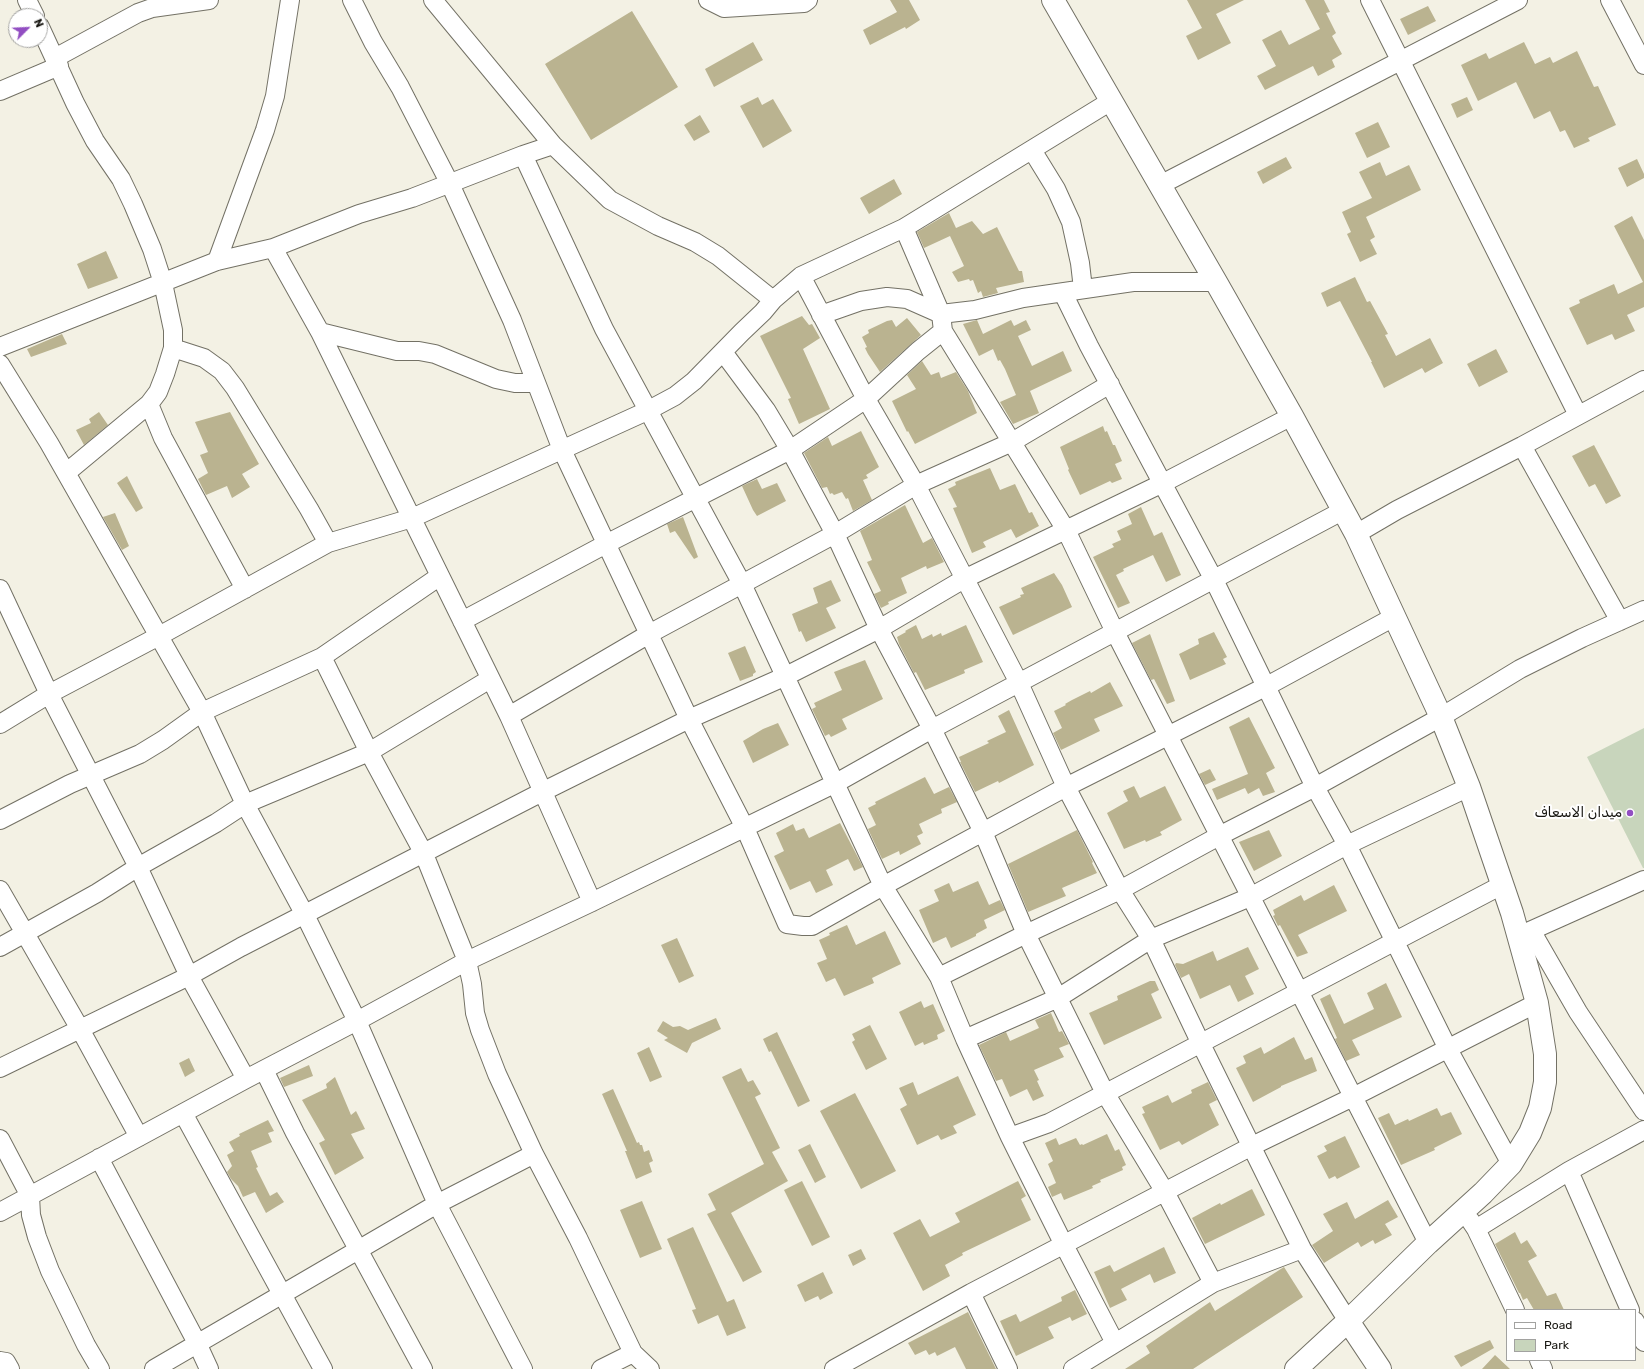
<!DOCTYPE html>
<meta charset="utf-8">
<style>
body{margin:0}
#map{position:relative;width:1644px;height:1369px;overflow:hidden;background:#f3f1e4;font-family:Rubik,sans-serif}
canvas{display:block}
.legend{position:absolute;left:1506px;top:1309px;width:130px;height:52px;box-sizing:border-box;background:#fff;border:1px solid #a2a2a0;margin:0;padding:5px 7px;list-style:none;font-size:12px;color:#171611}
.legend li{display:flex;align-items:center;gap:8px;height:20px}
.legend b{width:20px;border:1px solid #a2a2a0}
.north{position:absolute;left:8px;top:8px;width:40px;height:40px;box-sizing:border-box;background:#fff;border:1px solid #a2a2a0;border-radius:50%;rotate:66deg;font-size:11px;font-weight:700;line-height:16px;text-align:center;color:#171611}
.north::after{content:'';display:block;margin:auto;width:14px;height:18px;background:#924ec2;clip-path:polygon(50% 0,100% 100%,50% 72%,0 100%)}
</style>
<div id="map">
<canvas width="1644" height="1369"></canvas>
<ul class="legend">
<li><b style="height:5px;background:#fff"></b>Road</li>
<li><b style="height:11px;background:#c8d5bc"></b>Park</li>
</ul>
<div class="north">N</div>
</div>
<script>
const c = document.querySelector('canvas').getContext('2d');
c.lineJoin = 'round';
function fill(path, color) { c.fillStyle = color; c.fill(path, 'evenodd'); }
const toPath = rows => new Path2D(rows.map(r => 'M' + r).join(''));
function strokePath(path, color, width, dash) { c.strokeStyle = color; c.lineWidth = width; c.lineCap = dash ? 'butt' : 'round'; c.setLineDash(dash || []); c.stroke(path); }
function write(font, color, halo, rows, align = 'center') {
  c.font = font + ' Rubik,"Noto Naskh Arabic",sans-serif'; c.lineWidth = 4; c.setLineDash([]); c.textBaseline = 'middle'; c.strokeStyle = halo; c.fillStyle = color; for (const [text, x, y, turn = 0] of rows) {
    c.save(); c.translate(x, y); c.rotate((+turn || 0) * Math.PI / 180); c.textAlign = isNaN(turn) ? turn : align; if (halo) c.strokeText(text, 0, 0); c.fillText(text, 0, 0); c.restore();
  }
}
const green = toPath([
 [1644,728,1644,868,1643,868,1587,757]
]);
const building = toPath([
 [890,0,909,0,920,20,906,29,905,27,870,45,863,30,897,12],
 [1187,0,1244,0,1216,14,1231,43,1198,60,1186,36,1202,28],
 [1305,0,1324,0,1330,12,1326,13,1336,33,1332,36,1342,54,1332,60,1335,67,1318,76,1313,66,1265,90,1257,76,1276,66,1262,40,1281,30,1289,45,1320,29],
 [1428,6,1436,21,1408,35,1400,19],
 [632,11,678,87,591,140,545,64],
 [753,42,763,60,714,87,705,69],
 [1524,42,1535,64,1550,57,1553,63,1577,51,1594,87,1598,86,1616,125,1588,138,1590,141,1574,148,1565,130,1560,132,1550,111,1534,119,1516,82,1478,101,1461,65,1486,53,1489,59],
 [758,97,762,105,773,99,792,131,763,148,740,106],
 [1467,97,1473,110,1457,118,1451,104],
 [700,115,710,132,694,141,684,125],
 [1378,122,1390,147,1367,158,1355,133],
 [1286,157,1292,168,1263,184,1257,172],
 [1637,159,1644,174,1644,178,1627,187,1618,168],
 [1380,162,1386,176,1409,165,1421,190,1366,217,1375,237,1370,240,1377,254,1360,262,1347,234,1351,232,1342,212,1372,198,1359,172],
 [894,179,902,194,869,214,860,198],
 [949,213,956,228,972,221,983,234,997,227,1019,271,1022,271,1024,282,996,288,998,293,983,297,981,291,978,293,973,280,970,281,969,279,958,282,952,272,964,266,950,236,924,248,917,232],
 [1632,216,1644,240,1644,307,1627,315,1635,331,1615,340,1612,334,1587,345,1569,308,1580,303,1579,300,1614,284,1618,294,1643,282,1614,226],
 [106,251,118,278,88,289,77,264],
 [1355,277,1367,302,1370,301,1388,334,1385,335,1396,356,1430,338,1443,363,1425,373,1422,368,1384,388,1371,362,1372,362,1340,301,1327,307,1321,293],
 [802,316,809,325,812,324,820,338,803,349,830,409,799,424,788,399,791,398,760,336],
 [907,318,921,335,880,372,868,354,865,348,867,347,862,337,869,333,868,330,887,321,892,320,896,327],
 [977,320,983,334,1011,320,1014,326,1026,320,1031,330,1018,336,1032,366,1063,351,1072,371,1030,391,1039,413,1013,424,1000,402,1016,395,1005,369,1000,360,998,361,993,349,979,356,963,324],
 [62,334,67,344,31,357,27,349],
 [1496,349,1508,372,1479,387,1467,364],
 [922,361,931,375,939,372,941,378,956,372,968,391,977,413,915,444,908,431,907,432,892,401,916,389,907,375],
 [99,412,108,425,84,445,76,430,91,423,89,419],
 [230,412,259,464,242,474,250,487,232,498,227,486,206,495,198,479,208,473,200,455,208,452,195,422],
 [1103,426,1105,432,1107,431,1113,445,1115,445,1122,461,1115,464,1122,479,1112,483,1110,481,1080,495,1068,470,1069,469,1060,447],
 [861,431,879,467,866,475,868,478,863,480,872,500,853,511,848,498,846,499,842,492,834,495,832,493,830,494,827,487,822,488,804,453,828,437,832,446],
 [1594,445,1621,496,1606,504,1595,484,1589,487,1572,456],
 [990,468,1000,490,1015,484,1029,513,1032,512,1039,526,1016,538,1011,529,983,542,986,547,972,553,953,508,957,507,948,489,956,485,955,482],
 [127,476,143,508,136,512,117,483],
 [757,479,762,489,777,483,786,501,757,516,753,510,742,486],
 [905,505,923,543,932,538,944,562,927,569,926,566,901,578,907,593,888,602,889,604,881,608,874,594,881,591,867,562,872,560,860,531],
 [1141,507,1154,536,1162,532,1181,575,1166,582,1153,555,1123,569,1124,571,1116,575,1130,603,1118,608,1093,557,1114,547,1112,544,1121,540,1117,531,1132,524,1128,514],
 [115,513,129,546,122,550,103,517],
 [683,517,698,557,694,559,675,531,670,533,667,524],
 [1054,573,1062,585,1072,607,1013,635,999,607,1021,597,1020,595,1024,594,1021,588],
 [831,580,841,601,826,608,836,628,806,642,801,631,799,632,792,614,818,603,813,588],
 [916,625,922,639,932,634,933,637,941,633,942,636,966,625,983,662,964,670,965,673,925,690,916,672,914,673,899,644,897,637,906,632,905,631],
 [1214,632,1227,657,1223,659,1226,664,1190,680,1179,654,1199,644,1198,639],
 [1150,634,1175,701,1167,704,1154,679,1151,680,1132,643],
 [745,646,756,672,753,674,753,676,740,681,728,653],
 [865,660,883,699,842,719,847,729,831,737,829,734,825,736,812,709,816,707,814,703,842,690,834,672],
 [1110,682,1123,706,1094,719,1100,731,1061,750,1053,733,1062,728,1054,711,1066,705,1065,704,1072,700,1090,691,1091,693],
 [1009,710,1034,765,999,783,998,781,975,792,976,794,960,762,961,762,959,757,989,743,987,741,1006,732,998,716],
 [1249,717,1275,768,1266,773,1275,792,1263,796,1259,788,1248,794,1245,788,1217,800,1212,789,1248,774,1229,727],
 [778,723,789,745,753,763,743,741,763,729],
 [1210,769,1216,780,1205,785,1199,774],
 [925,777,934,794,949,787,957,802,941,809,942,813,919,824,923,833,917,836,921,844,900,855,899,851,882,859,868,829,876,825,868,808,876,804,875,802],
 [1134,786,1140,798,1165,786,1182,820,1160,832,1162,835,1146,842,1145,840,1124,849,1107,813,1128,801,1123,791],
 [840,823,863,867,854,871,848,859,826,870,833,885,816,893,810,881,790,890,774,856,784,851,776,833,793,824,796,831,804,828,809,838],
 [1077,830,1093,862,1092,863,1097,873,1062,888,1066,896,1028,912,1008,864],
 [1269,830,1282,856,1254,871,1239,842],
 [978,881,989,905,1000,900,1005,910,984,920,987,928,976,934,976,936,968,940,951,948,946,937,933,943,919,910,939,901,934,890,949,883,953,892],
 [1334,885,1347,911,1298,935,1308,953,1297,957,1280,925,1278,926,1273,916,1275,915,1273,910,1301,895,1304,901],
 [847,925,856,945,885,931,901,964,872,978,874,983,844,996,835,978,826,982,817,963,827,959,819,940,830,935,829,933],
 [677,938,694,976,679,983,661,945],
 [1248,947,1259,969,1245,976,1254,994,1238,1002,1230,985,1200,999,1189,974,1181,978,1175,965,1176,963,1183,964,1213,951,1217,961],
 [1150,981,1155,981,1159,990,1151,994,1162,1018,1104,1045,1089,1013,1118,1000,1117,996],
 [1386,983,1402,1017,1352,1040,1360,1055,1346,1061,1335,1039,1337,1038,1320,999,1330,994,1344,1024,1374,1009,1367,993],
 [921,1001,924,1008,933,1004,945,1031,937,1035,938,1039,924,1045,923,1042,915,1046,899,1012],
 [1051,1013,1059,1032,1062,1031,1069,1044,1059,1048,1064,1057,1034,1070,1039,1080,1037,1081,1044,1096,1033,1101,1027,1089,1010,1097,1002,1079,996,1081,979,1045,1006,1032,1010,1041,1039,1028,1035,1020],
 [716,1018,721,1029,692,1043,687,1053,664,1040,668,1038,657,1031,663,1021,673,1027,680,1026,688,1030],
 [870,1025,887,1059,866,1070,852,1042,855,1040,852,1034],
 [777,1032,810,1101,798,1107,771,1051,769,1052,763,1039],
 [1294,1037,1305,1060,1312,1057,1317,1071,1281,1086,1281,1087,1253,1102,1236,1068,1246,1063,1243,1056,1261,1047,1264,1054],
 [649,1047,662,1077,650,1082,637,1053],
 [189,1058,195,1071,185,1077,179,1063],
 [309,1065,313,1076,284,1087,280,1078],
 [741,1068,748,1082,753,1080,761,1094,755,1097,780,1148,772,1152,788,1181,731,1213,762,1272,743,1282,707,1214,716,1210,708,1194,764,1164,722,1077],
 [958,1076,976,1115,953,1126,957,1133,941,1140,938,1135,917,1145,900,1109,907,1105,899,1088,913,1082,918,1095],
 [335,1077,351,1115,356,1111,365,1129,351,1134,364,1158,335,1175,319,1143,325,1140,302,1100,327,1088,326,1084],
 [1208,1082,1217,1100,1209,1104,1219,1125,1182,1145,1179,1141,1160,1150,1142,1114,1145,1113,1142,1107,1168,1095,1172,1103,1192,1093,1191,1090],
 [613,1089,637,1143,639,1142,640,1145,642,1145,644,1152,649,1150,653,1161,649,1163,652,1172,636,1179,625,1151,627,1151,602,1094],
 [855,1093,896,1171,861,1189,820,1111],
 [1437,1108,1441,1116,1451,1112,1462,1134,1434,1148,1435,1150,1401,1165,1378,1118,1389,1113,1395,1125,1408,1119,1409,1121],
 [268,1120,274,1131,268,1133,272,1142,251,1151,258,1167,256,1168,270,1196,277,1192,284,1202,266,1213,255,1192,243,1197,238,1186,231,1179,227,1172,232,1166,227,1155,234,1151,229,1142,240,1136,239,1134],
 [1107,1134,1115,1151,1119,1149,1126,1165,1122,1167,1123,1170,1100,1180,1101,1182,1092,1186,1093,1188,1064,1200,1061,1193,1052,1197,1048,1187,1056,1183,1048,1164,1053,1161,1045,1143,1056,1138,1059,1145,1076,1138,1080,1145,1082,1144,1083,1145],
 [1345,1136,1360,1167,1337,1179,1335,1176,1329,1179,1317,1156,1327,1151,1324,1146],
 [810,1144,826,1177,815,1183,798,1150],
 [802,1181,830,1237,812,1246,784,1190],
 [1018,1181,1026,1196,1021,1199,1031,1220,962,1253,963,1255,945,1265,950,1276,923,1291,893,1233,920,1219,930,1237,960,1222,955,1213],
 [1252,1189,1265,1215,1205,1244,1192,1218,1220,1203,1221,1205],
 [1388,1200,1398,1217,1385,1224,1392,1235,1375,1244,1373,1240,1361,1247,1358,1242,1324,1263,1312,1245,1333,1231,1323,1214,1347,1202,1355,1219],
 [642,1201,662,1249,640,1258,620,1210],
 [693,1227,727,1302,734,1299,746,1328,727,1336,718,1315,698,1324,692,1310,696,1309,667,1239],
 [1515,1232,1521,1244,1527,1240,1537,1256,1528,1261,1547,1296,1556,1293,1564,1310,1534,1310,1527,1298,1523,1300,1520,1293,1519,1293,1495,1244],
 [1164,1247,1176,1273,1154,1283,1150,1274,1121,1289,1127,1300,1110,1308,1094,1272,1110,1265,1114,1272],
 [861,1249,866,1259,853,1266,848,1255],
 [1284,1267,1303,1297,1193,1369,1125,1369,1150,1353,1146,1346,1210,1302,1215,1311],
 [823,1272,833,1293,820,1300,818,1296,805,1302,797,1285],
 [1075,1290,1087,1314,1072,1321,1070,1317,1048,1327,1054,1338,1016,1356,1000,1321,1016,1314,1020,1322,1062,1301,1061,1297],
 [968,1312,996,1369,966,1369,955,1347,937,1356,935,1352,929,1355,926,1350,915,1355,908,1343],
 [1490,1340,1494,1348,1461,1367,1454,1356],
 [1495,1355,1510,1369,1482,1369]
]);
const minor = toPath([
 [27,0,35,16],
 [352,0,373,42,400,87,450,184,512,320,562,450,689,719,745,828,787,924,803,926,812,926,883,886,1066,787,1267,686,1394,617],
 [433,0,553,145,610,200,658,226,695,242,718,256,773,300],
 [708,0,724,8,804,3,808,0],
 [1370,0,1578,415],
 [1610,0,1644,65],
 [40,27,75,103,95,141,121,179,133,204,152,249,163,283,173,330,173,348,165,374,158,392,149,404,66,473],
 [55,58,138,13,152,8,209,0],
 [0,91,59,66],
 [1032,150,1056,189,1071,222,1080,263,1083,289],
 [523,155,604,329,742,584,883,886,939,977,965,1039,1010,1137,1064,1245,1115,1343],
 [1160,185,1518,0],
 [904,228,941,314,943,331,1066,530,1115,632,1428,1243],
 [273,248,320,332,509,716,592,902],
 [217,261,265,130,275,96,290,0],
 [801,276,866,399,916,485,1019,683,1066,787,1120,890,1151,939,1201,1044,1302,1249,1348,1321],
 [1063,293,1089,346,1214,580,1315,787,1347,845,1448,1049,1511,1164],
 [821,315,861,301,887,297,907,299,941,314,975,310,1023,298,1133,282,1216,282],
 [320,332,397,351,419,351,435,354,496,379,515,383,535,383],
 [0,347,217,261,273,248,359,214,412,198,523,155,553,145],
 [173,348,204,358,222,371,235,388,309,509,328,543],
 [723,352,766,410,790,450,835,534,879,629,932,729,983,832,1026,934,1105,1093,1165,1192,1213,1283],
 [0,364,49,443,202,712,245,804,305,915,357,1021,437,1204,523,1369],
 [149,404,163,438,245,589],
 [1522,446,1620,621],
 [1356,534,1397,510,1522,446,1644,380],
 [0,589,49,694,138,867,189,976,246,1079],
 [462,621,606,544,790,450,866,399,918,351,943,331],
 [322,657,369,752,424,854,467,961,472,984,475,1013,480,1030,497,1074,534,1154,578,1238,633,1353,650,1369],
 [509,716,649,634,835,534,916,485,1012,442,1110,384],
 [0,724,49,694,159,636,328,543,412,518,647,411,675,396,694,381,742,332,763,312,773,300,801,276,904,228,1111,101],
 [0,820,70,784,140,754,163,740,202,712,322,657,440,576],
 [0,890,80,1029,139,1137],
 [1532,932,1578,1012,1644,1111],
 [1521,935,1644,880],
 [0,947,97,893,138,867,216,823,245,804,369,752,490,679],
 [939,977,1026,934,1120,890,1219,836,1315,787,1441,717,1520,669,1582,638,1644,610],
 [965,1039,1058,998,1151,939,1250,897,1347,845,1469,787],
 [0,1068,189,976,241,947,544,791,689,719,786,676,879,629,964,579,1163,483,1292,416],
 [264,1070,295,1133,423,1369],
 [183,1113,323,1369],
 [1010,1137,1049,1123,1502,885],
 [0,1139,30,1196,31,1215,37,1237,50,1271,86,1345,100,1369],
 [99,1158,197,1343,209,1369],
 [1569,1171,1630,1310],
 [0,1212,246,1079,357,1021,467,961,592,902,836,783,932,729,1344,510],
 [1470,1220,1476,1229,1515,1310],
 [1476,1229,1569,1171,1644,1130],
 [971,1293,1008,1369],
 [1635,1321,1644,1342],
 [1539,1360,1543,1369],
 [0,1361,6,1362,10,1369],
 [154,1369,437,1204,534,1154],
 [601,1369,633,1353],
 [834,1369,971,1293,1252,1146,1353,1097,1537,1003],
 [1073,1369,1213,1283,1302,1249]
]);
const major = toPath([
 [1296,1369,1348,1321]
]);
const highway = toPath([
 [1053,0,1216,282,1292,416,1356,534,1441,717,1469,787,1512,913,1537,1003,1545,1054,1545,1082,1540,1108,1530,1133,1511,1164,1483,1193,1428,1243,1348,1321,1380,1369]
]);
const markers = [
 [1630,813,4,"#924ec2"]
];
const poiNames = [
 ["ميدان الاسعاف",1622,813]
];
fill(green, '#c8d5bc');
fill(building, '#bab390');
strokePath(minor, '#737165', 20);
strokePath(major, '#737165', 24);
strokePath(highway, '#737165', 24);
strokePath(minor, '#fff', 18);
strokePath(major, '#fff', 22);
strokePath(highway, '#fff', 22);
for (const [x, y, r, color] of markers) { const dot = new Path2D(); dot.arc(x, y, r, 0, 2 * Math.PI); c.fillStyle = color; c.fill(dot); strokePath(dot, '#fff', 1.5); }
write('14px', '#171611', '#fff', poiNames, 'right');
</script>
